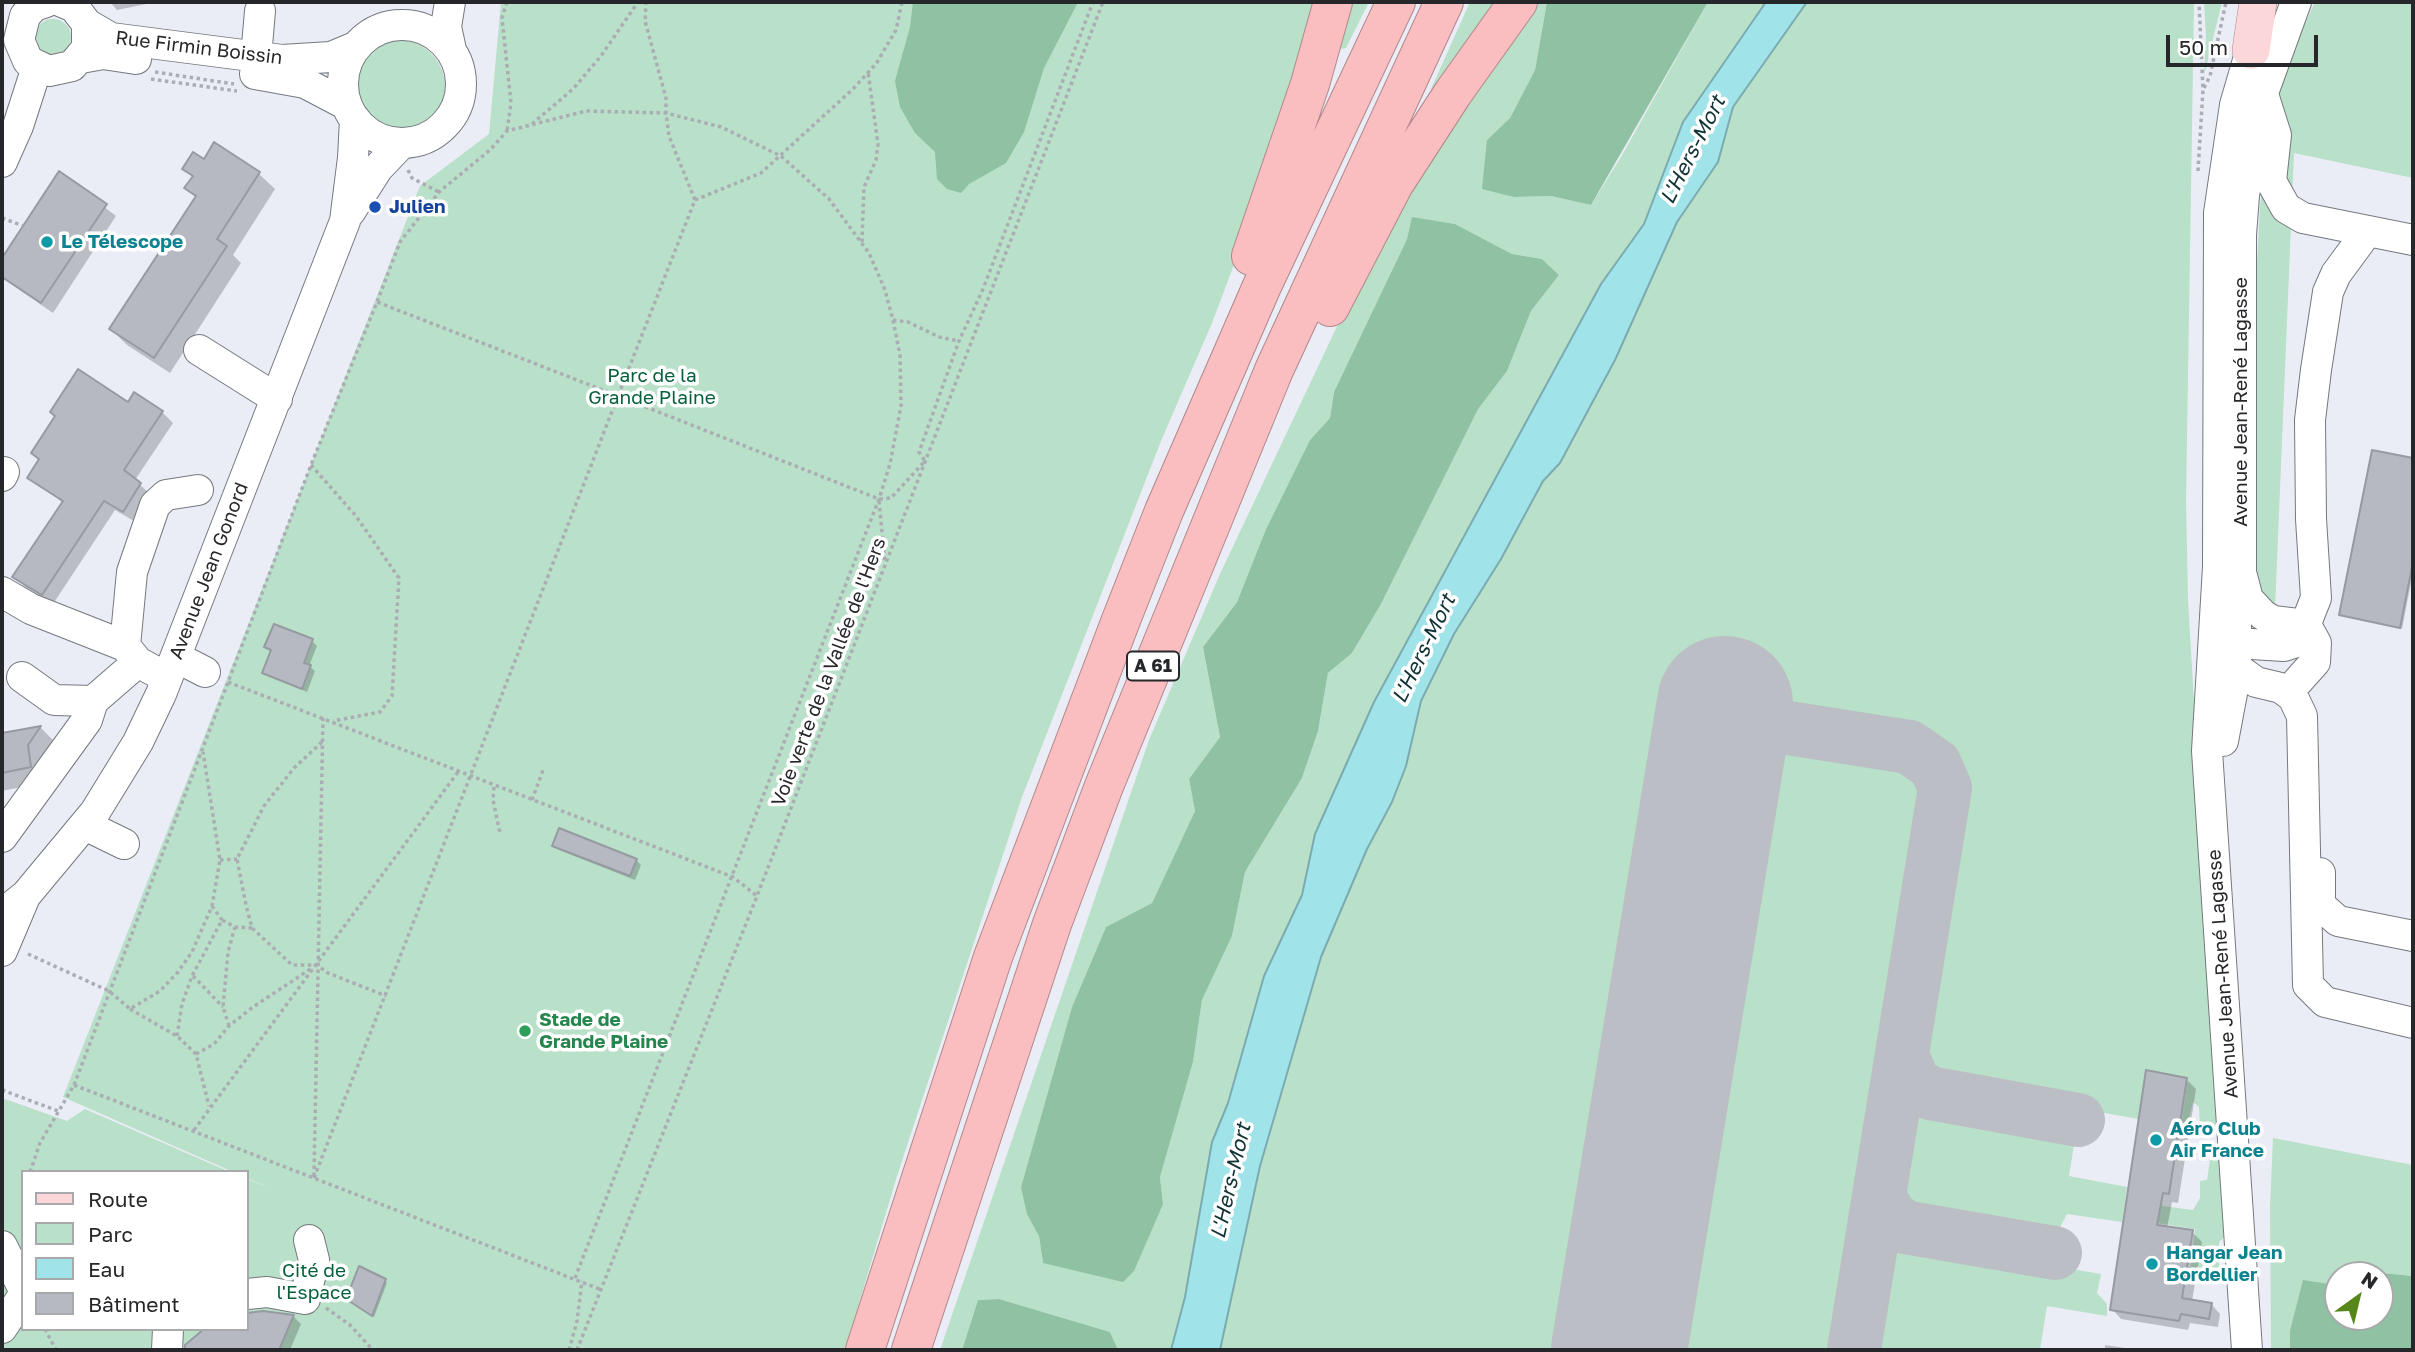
<!DOCTYPE html>
<meta charset="utf-8">
<style>
body{margin:0}
#map{position:relative;width:2415px;height:1352px;overflow:hidden;background:#eaedf5;font-family:"Golos Text",sans-serif}
canvas{display:block}
.frame{position:absolute;inset:0;border:4px solid #26272a;pointer-events:none}
.legend{position:absolute;left:21px;top:1170px;width:228px;height:161px;box-sizing:border-box;background:#fff;border:2px solid #a8a9aa;margin:0;padding:9px 12px;list-style:none;font-size:21px;color:#26272a}
.legend li{display:flex;align-items:center;gap:14px;height:35px}
.legend b{width:35px;border:2px solid #a8a9aa}
.north{position:absolute;left:2324px;top:1261px;width:70px;height:70px;box-sizing:border-box;background:#fff;border:2px solid #a8a9aa;border-radius:50%;rotate:34deg;font-size:19px;font-weight:700;line-height:28px;text-align:center;color:#26272a}
.north::after{content:'';display:block;margin:auto;width:24px;height:32px;background:#56871b;clip-path:polygon(50% 0,100% 100%,50% 72%,0 100%)}
.scale{position:absolute;left:2166px;top:35px;width:152px;height:32px;box-sizing:border-box;border:4px solid #26272a;border-top:0;padding-left:9px;font-size:21px;line-height:24px;white-space:nowrap;color:#26272a;-webkit-text-stroke:5px #fff;paint-order:stroke}
</style>
<div id="map">
<canvas width="2415" height="1352"></canvas>
<div class="frame"></div>
<ul class="legend">
<li><b style="height:9px;background:#fcd7d9"></b>Route</li>
<li><b style="height:19px;background:#b9e0c8"></b>Parc</li>
<li><b style="height:19px;background:#a0e3e9"></b>Eau</li>
<li><b style="height:19px;background:#b6b9c1"></b>Bâtiment</li>
</ul>
<div class="north">N</div>
<div class="scale">50 m</div>
</div>
<script>
const c = document.querySelector('canvas').getContext('2d');
c.lineJoin = 'round';
function fill(path, color) { c.fillStyle = color; c.fill(path, 'evenodd'); }
const toPath = rows => new Path2D(rows.map(r => 'M' + r).join(''));
function strokePath(path, color, width, dash) { c.strokeStyle = color; c.lineWidth = width; c.lineCap = dash ? 'butt' : 'round'; c.setLineDash(dash || []); c.stroke(path); }
function write(font, color, halo, rows, align = 'center') {
  c.font = font + ' "Golos Text",sans-serif'; c.lineWidth = 7; c.setLineDash([]); c.textBaseline = 'middle'; c.strokeStyle = halo; c.fillStyle = color; for (const [text, x, y, turn = 0] of rows) {
    c.save(); c.translate(x, y); c.rotate((+turn || 0) * Math.PI / 180); c.textAlign = isNaN(turn) ? turn : align; if (halo) c.strokeText(text, 0, 0); c.fillText(text, 0, 0); c.restore();
  }
}
const green = toPath([
 [501,2,1320,2,1289,119,1212,323,1161,441,1022,797,897,1176,845,1350,2,1350,2,1098,67,1121,85,1109,230,1172,23,1172,23,1329,247,1329,247,1179,272,1189,247,1178,247,1172,233,1172,63,1097,420,186,489,134],
 [1343,2,1369,2,1346,48,1340,49],
 [1470,2,1499,2,1435,91,1431,89],
 [1536,2,1547,2,1535,70,1510,118,1487,140,1514,197,1551,196,1591,205,1621,157,1708,2,1766,2,1683,122,1644,224,1601,284,1374,702,1316,834,1302,895,1264,976,1228,1103,1212,1142,1185,1297,1171,1350,1118,1350,1110,1332,999,1299,978,1300,962,1350,940,1350,1149,740,1220,574,1366,265,1397,208],
 [1412,218,1455,224,1512,254,1542,259,1559,275,1531,311,1507,371,1478,408,1381,604,1352,653,1328,673,1318,731,1302,778,1245,872,1232,936,1202,1000,1193,1062,1160,1177,1163,1204,1043,1263,1039,1236,1021,1187,1072,1007,1106,927,1152,903,1195,811,1189,779,1220,737,1203,647,1237,602,1266,529,1310,440,1330,418,1334,392,1407,239],
 [1807,2,2194,2,2186,500,2188,600,2219,1126,2200,1127,2199,1107,2193,1102,2187,1127,2181,1126,2188,1078,2147,1070,2138,1119,1927,1081,1920,1072,1917,1057,1958,804,1959,785,1952,764,1935,744,1913,733,1684,694,1576,1350,1220,1350,1260,1166,1321,957,1367,849,1392,802,1406,766,1421,701,1454,634,1501,559,1543,481,1560,463,1615,360,1677,222,1718,162,1733,107],
 [2204,2,2222,2,2204,76,2206,37],
 [2315,2,2413,2,2413,178,2294,153,2275,609,2267,606,2256,577,2255,299,2260,206,2266,151,2287,62],
 '35 37a18 18 0 1 1 36 0a18 18 0 1 1-36 0Z',
 '351 87a47 47 0 1 1 94 0a47 47 0 1 1-94 0Z',
 [1796,746,1915,764,1927,776,1930,791,1930,814,1840,1350,1665,1350,1759,780,1778,753],
 [1928,1106,2073,1131,2074,1145,2069,1176,2127,1187,2122,1222,2067,1214,2058,1231,2045,1241,1925,1219,1913,1213,1899,1200,1894,1190,1905,1121,1919,1107],
 [2273,1138,2413,1165,2413,1276,2360,1271,2359,1275,2338,1275,2338,1299,2329,1284,2290,1331,2290,1350,2271,1350,2270,1208],
 [2221,1159,2227,1235,2219,1242,2219,1277,2208,1261,2189,1279,2195,1229,2125,1218,2162,1206,2193,1210,2200,1198,2200,1181,2207,1180,2210,1160],
 [1913,1242,2101,1274,2097,1293,2107,1304,2107,1316,2047,1306,2040,1350,1874,1350,1871,1336,1884,1261,1902,1245]
]);
const forest = toPath([
 [913,2,1078,2,1044,68,1024,132,1006,163,969,184,961,193,947,189,937,179,935,152,915,133,900,107,895,81,910,27],
 [1547,2,1708,2,1591,205,1551,196,1514,197,1482,189,1487,140,1510,118,1535,70],
 [1412,217,1455,224,1512,254,1542,259,1559,275,1531,311,1507,371,1478,409,1381,604,1352,653,1328,673,1318,731,1302,778,1245,872,1232,936,1202,1000,1193,1062,1160,1177,1163,1204,1134,1271,1123,1282,1043,1263,1039,1236,1027,1214,1021,1187,1072,1007,1106,927,1152,903,1195,811,1189,779,1220,737,1203,647,1237,602,1266,529,1310,440,1330,418,1334,392,1407,239],
 [2360,1271,2413,1276,2413,1350,2290,1350,2290,1331,2303,1280,2329,1284,2338,1299,2338,1317,2380,1317,2380,1275,2359,1275],
 [999,1299,1110,1332,1118,1350,962,1350,978,1300]
]);
const water = toPath([
 [1766,2,1807,2,1733,107,1718,162,1677,222,1615,360,1560,463,1543,481,1501,559,1454,634,1421,701,1406,766,1392,802,1367,849,1321,957,1260,1166,1220,1350,1171,1350,1185,1297,1212,1142,1228,1103,1264,976,1302,895,1315,834,1374,702,1601,284,1644,224,1683,122,1766,2]
]);
const shadow = toPath([
 [110,2,156,2,117,10],
 [215,145,259,174,275,189,233,255,241,263,170,373,127,345,111,329,197,198,187,188,194,178,184,168,204,162],
 [60,173,116,216,53,313,2,278,2,261],
 [129,404,162,412,173,423,135,480,151,495,134,521,115,510,53,604,25,587,14,577,63,503,30,477],
 [2373,452,2413,460,2413,572,2402,629,2341,615],
 [312,641,317,646,309,666,315,671,307,692,264,673,272,652,266,647],
 [41,728,56,743,46,782,2,791,2,735],
 [554,845,636,860,641,865,635,880,559,850],
 [2186,1079,2196,1089,2178,1203,2172,1202,2167,1228,2192,1232,2202,1242,2192,1301,2211,1304,2220,1314,2218,1327,2190,1323,2188,1330,2121,1319,2112,1309],
 [385,1281,387,1283,374,1317,351,1301],
 [247,1315,293,1316,301,1324,290,1350,186,1350,186,1346,247,1329],
 [2105,1345,2139,1350,2105,1350]
]);
const taxiway = toPath([
 [1716,765,1727,743,1738,732,1756,725,1769,725,1909,747,1935,765,1945,788,1854,1350],
 [1903,1057,1913,1083,1930,1093,2078,1120],
 [1880,1198,1889,1215,1904,1227,2055,1253]
]);
const runway = toPath([
 [1619,1350,1725,704]
]);
const building = toPath([
 [214,142,260,172,217,239,227,246,154,358,109,329,196,196,184,188,193,176,182,169,193,152,204,159,214,142],
 [59,171,107,204,41,303,2,277,2,258,59,171],
 [78,369,128,402,134,392,163,411,124,470,141,483,123,512,104,501,42,595,12,577,63,501,27,478,39,459,31,453,55,416,50,412,78,369],
 [2372,450,2413,458,2413,562,2400,628,2339,615,2372,450],
 [274,624,313,639,304,663,311,665,302,689,262,673,271,650,264,647,274,624],
 [41,726,28,745,31,767,2,773,2,733,41,726],
 [559,828,637,859,630,876,552,846,559,828],
 [2146,1070,2187,1078,2169,1194,2163,1193,2157,1225,2193,1230,2182,1298,2212,1303,2209,1319,2181,1314,2179,1321,2110,1310,2146,1070],
 [359,1266,386,1279,372,1316,346,1299,359,1266],
 [263,1311,294,1315,279,1350,185,1350,185,1345,204,1329,247,1329,247,1313,263,1311]
]);
const path = toPath([
 [507,2,502,18,511,103,507,131],
 [155,72,234,84],
 [151,79,237,91],
 [2204,88,2210,76,2226,2],
 [532,124,573,89,601,56,638,2],
 [408,170,412,178,439,192],
 [2198,171,2203,90,2199,2],
 [695,200,761,173,852,90,876,64,896,30,902,2],
 [2,218,23,226],
 [862,242,864,187,876,160,878,144,868,72],
 [893,320,908,322,939,337,959,341],
 [311,465,356,516,399,578,392,696,380,712,333,721],
 [879,501,885,563],
 [228,682,733,877,757,896],
 [322,742,294,768,264,806,237,859,246,905,252,928,292,965,317,965,328,973,386,996],
 [494,787,493,800,500,833],
 [532,800,543,770],
 [220,860,237,859],
 [212,906,222,920],
 [28,954,109,991,130,1009,160,991,178,972,192,952,212,906,220,860,203,752],
 [193,976,223,1007],
 [130,1009,177,1036,196,1054,209,1106],
 [229,1026,223,1007,228,952,235,927],
 [177,1036,182,1004,192,976,222,920,235,927,252,928],
 [196,1054,214,1044,229,1026,253,1007,312,968],
 [74,1085,602,1290],
 [2,1090,58,1111],
 [194,1130,458,772],
 [30,1172,40,1143,74,1085,311,465,377,302,618,396,695,200,669,136,666,113,586,111,507,131,490,150,439,192,400,242,377,302],
 [314,1176,323,718],
 [314,1178,618,396,879,499,891,498,925,461,919,452,959,341,983,289,1093,2],
 [575,1278,879,499,890,464,901,406,900,355,893,320,885,290,869,253,829,199,781,156,721,127,666,113,666,98,645,21,646,2],
 [326,1308,350,1325,373,1350],
 [45,1329,56,1350],
 [569,1350,577,1321,582,1281],
 [577,1350,757,896,1103,2]
]);
const minor = toPath([
 [46,2,34,6,25,16,19,40,28,61,49,71,72,66,87,48,87,24,74,7,62,2],
 [450,2,446,27,451,50],
 [87,24,111,38,282,60,331,57,355,47],
 '343 84a59 59 0 1 1 118 0a59 59 0 1 1-118 0Z',
 [256,57,260,11],
 [81,58,103,54,136,59],
 [255,74,305,83,347,105],
 [2263,94,2276,135,2271,181,2286,208,2303,218,2413,240],
 [2,162,18,126,37,67],
 [350,212,378,168,402,143],
 [199,350,277,399],
 [2,476,4,472],
 [2242,576,2248,599,2263,615,2273,621,2306,625],
 [2,592,31,609,125,646],
 [2236,643,2284,646,2299,641,2316,598,2311,519,2310,420,2316,370,2328,292,2336,274,2361,240,2362,230],
 [176,657,205,672],
 [2219,670,2242,672,2256,682,2281,688,2293,697,2302,716,2308,985,2325,1002,2413,1023],
 [22,677,54,700,93,701,138,662],
 [167,678,138,662,125,646,132,572,155,505,166,495,198,490],
 [2298,681,2315,662,2316,643,2306,625],
 [2223,741,2236,672,2236,604,2241,572,2241,235,2244,195,2263,93,2296,2],
 [85,825,124,844],
 [2,837,87,720,93,701],
 [2320,873,2320,905,2338,921,2413,936],
 [2,914,26,895,95,812,138,742,161,694,345,221,353,158,355,119],
 [2,951,24,899],
 [2,1246,23,1288],
 [247,1294,267,1292,305,1299,314,1260,309,1240],
 [2,1328,23,1296],
 [167,1350,168,1329],
 [2247,1350,2207,751,2218,567,2219,213,2235,105,2251,50,2260,32]
]);
const major = toPath([
 [2251,50,2258,2]
]);
const highway = toPath([
 [1251,256,1310,84,1333,2],
 [1330,307,1394,184,1453,93,1518,2],
 [865,1350,993,957,1121,620,1164,511,1262,286,1396,2],
 [911,1350,1052,924,1104,786,1274,370,1444,2]
]);
const markers = [
 [375,207,7,"#1a4fb4"],
 [47,242,7,"#0f9aa8"],
 [525,1031,7,"#2e9e5b"],
 [2156,1140,7,"#0f9aa8"],
 [2152,1264,7,"#0f9aa8"]
];
const shields = [
 [1153,666,52]
];
const shieldNames = [
 ["A 61",1153,666]
];
const streetNames = [
 ["Rue Firmin Boissin",199,48,7],
 ["Avenue Jean-René Lagasse",2241,402,-90],
 ["Avenue Jean Gonord",209,571,-69],
 ["Voie verte de la Vallée de l'Hers",829,672,-69],
 ["Avenue Jean-René Lagasse",2223,974,-94]
];
const transitNames = [
 ["Julien",389,207]
];
const cultureNames = [
 ["Le Télescope",61,242],
 ["Aéro Club",2170,1129],
 ["Air France",2170,1151],
 ["Hangar Jean",2166,1253],
 ["Bordellier",2166,1275]
];
const parkNames = [
 ["Parc de la",652,376],
 ["Grande Plaine",652,398],
 ["Cité de",314,1271],
 ["l'Espace",314,1293]
];
const leisureNames = [
 ["Stade de",539,1020],
 ["Grande Plaine",539,1042]
];
const waterNames = [
 ["L'Hers-Mort",1693,150,-63],
 ["L'Hers-Mort",1424,649,-64],
 ["L'Hers-Mort",1231,1181,-77]
];
fill(green, '#b9e0c8');
fill(forest, '#8fc1a3');
fill(water, '#a0e3e9');
strokePath(water, '#7babb0', 2);
fill(shadow, '#0003');
strokePath(taxiway, '#bcbec6', 54);
strokePath(runway, '#bcbec6', 136);
fill(building, '#b6b9c1');
strokePath(building, '#969aa1', 2);
strokePath(minor, '#75787f', 32);
strokePath(major, '#b0888c', 38);
strokePath(highway, '#b0888c', 40);
strokePath(path, '#abadb4', 3.5, [3.5, 3.5]);
strokePath(minor, '#fff', 30);
strokePath(major, '#fcd7d9', 37);
strokePath(highway, '#fabdc0', 38);
for (const [x, y, r, color] of markers) { const dot = new Path2D(); dot.arc(x, y, r, 0, 2 * Math.PI); c.fillStyle = color; c.fill(dot); strokePath(dot, '#fff', 2.5); }
for (const [x, y, w] of shields) { const box = new Path2D(); box.roundRect(x - w / 2, y - 14.5, w, 29, 5); c.fillStyle = '#fff'; c.fill(box); strokePath(box, '#26272a', 2); }
write('bold 18px', '#26272a', null, shieldNames);
write('19px', '#26272a', '#fff', streetNames);
write('bold 19px', '#164399', '#fff', transitNames, 'left');
write('bold 19px', '#0d838f', '#fff', cultureNames, 'left');
write('19px', '#07603c', '#fff', parkNames);
write('bold 19px', '#27864d', '#fff', leisureNames, 'left');
write('italic 21px', '#113336', '#fff', waterNames);
</script>
